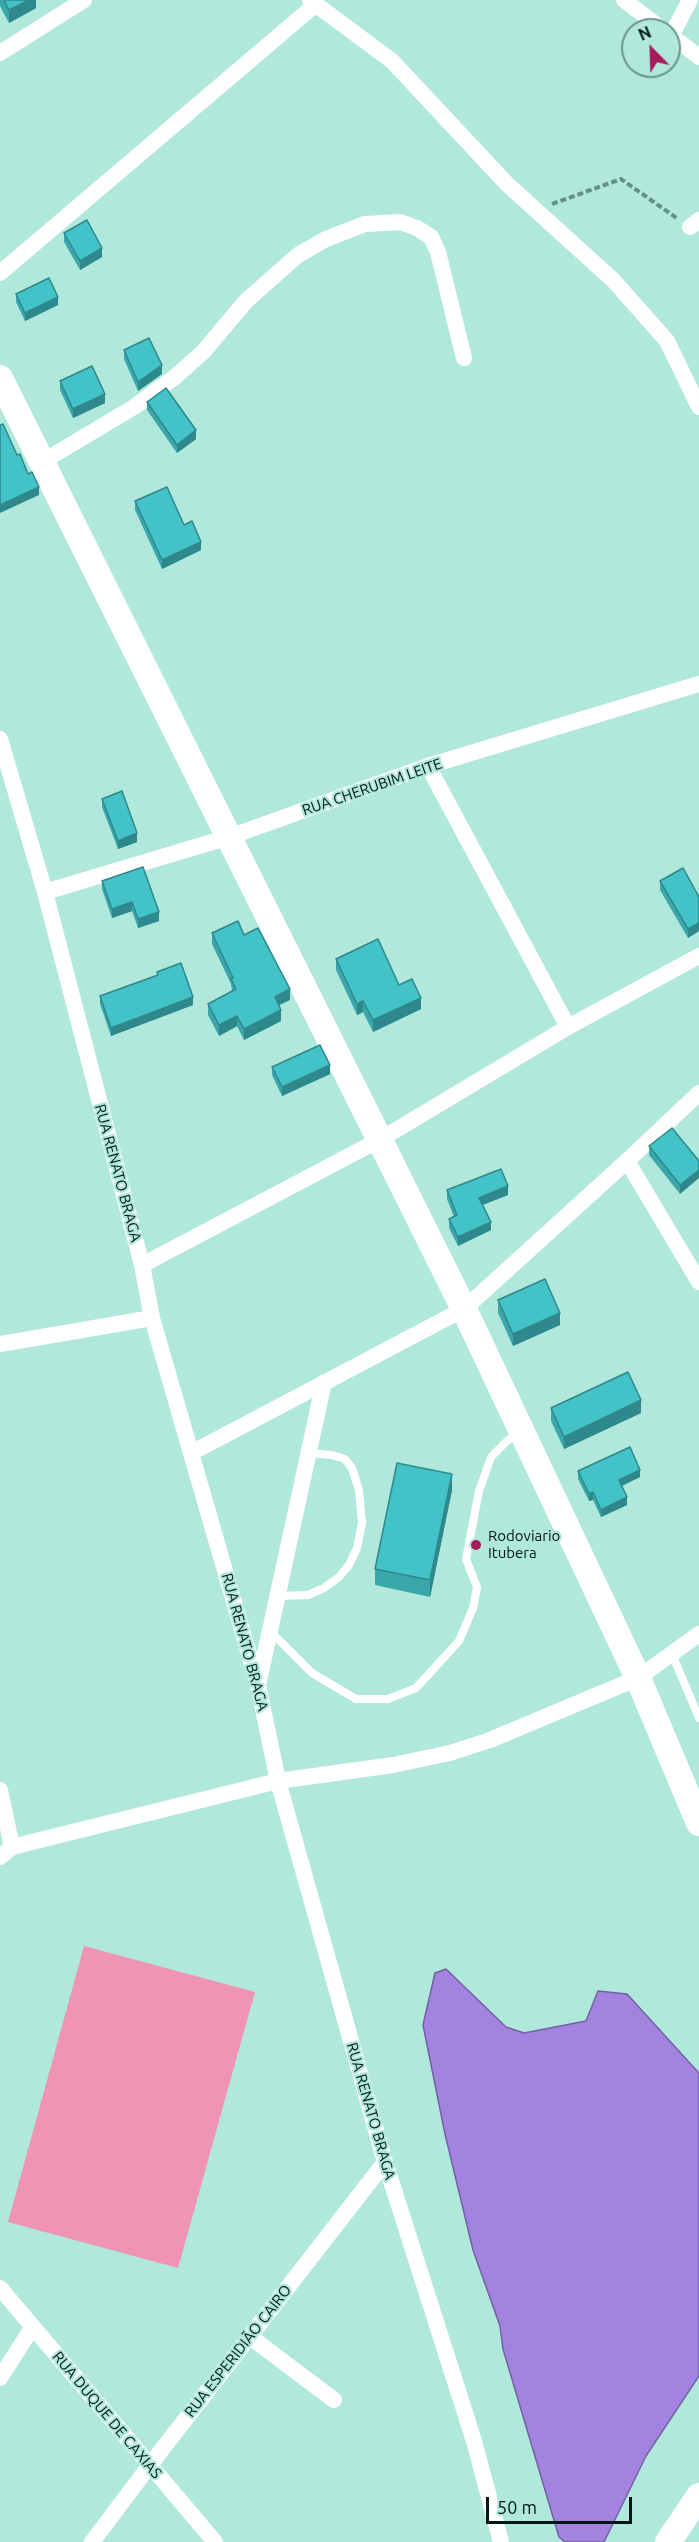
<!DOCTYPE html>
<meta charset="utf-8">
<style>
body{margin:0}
#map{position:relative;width:699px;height:2542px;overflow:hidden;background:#b0e8db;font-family:Ubuntu,sans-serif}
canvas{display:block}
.north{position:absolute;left:621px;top:18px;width:60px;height:60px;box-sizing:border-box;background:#b0e8db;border:2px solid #6a948b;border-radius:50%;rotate:337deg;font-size:16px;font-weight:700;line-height:24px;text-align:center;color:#021612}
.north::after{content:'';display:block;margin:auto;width:21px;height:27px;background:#a71b5e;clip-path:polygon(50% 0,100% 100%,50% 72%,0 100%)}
.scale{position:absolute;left:486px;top:2497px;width:146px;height:27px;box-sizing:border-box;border:3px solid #021612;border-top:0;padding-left:8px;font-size:18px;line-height:21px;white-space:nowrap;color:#021612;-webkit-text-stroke:4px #b0e8db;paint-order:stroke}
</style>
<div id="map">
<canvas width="699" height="2542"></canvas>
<div class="north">N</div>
<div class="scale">50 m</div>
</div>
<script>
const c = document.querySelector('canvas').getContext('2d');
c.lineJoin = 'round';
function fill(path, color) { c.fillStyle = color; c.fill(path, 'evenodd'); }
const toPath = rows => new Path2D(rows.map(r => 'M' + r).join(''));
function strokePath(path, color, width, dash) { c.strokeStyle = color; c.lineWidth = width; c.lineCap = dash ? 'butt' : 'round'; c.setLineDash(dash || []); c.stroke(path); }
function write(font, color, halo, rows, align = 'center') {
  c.font = font + ' Ubuntu,sans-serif'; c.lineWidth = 4.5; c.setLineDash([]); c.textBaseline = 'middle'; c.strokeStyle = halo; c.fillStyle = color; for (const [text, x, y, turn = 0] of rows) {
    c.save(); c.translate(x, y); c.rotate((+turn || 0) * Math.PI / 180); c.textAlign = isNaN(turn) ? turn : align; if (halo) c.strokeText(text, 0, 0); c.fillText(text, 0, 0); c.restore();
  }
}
const green = toPath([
 [84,1946,255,1992,178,2268,8,2222]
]);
const water = toPath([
 [446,1969,506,2027,524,2033,586,2021,598,1991,627,1994,699,2073,699,2376,646,2456,604,2542,565,2542,559,2537,503,2349,500,2326,473,2250,445,2134,423,2025,435,1973,446,1969]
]);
const path = toPath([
 [552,204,621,179,678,219]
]);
const lane = toPath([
 [277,1596,308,1595,324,1588,339,1577,349,1565,357,1548,362,1523,359,1490,352,1468,345,1459,332,1455,309,1453],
 [270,1631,312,1673,356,1699,388,1699,416,1688,459,1641,473,1608,477,1587,466,1559,479,1491,491,1457,508,1440,520,1433],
 [672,1654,699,1718]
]);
const street = toPath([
 [310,0,392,61,507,184,613,280,667,341,699,407],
 [624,0,663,30],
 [669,34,699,57],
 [671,36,690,0],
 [0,53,84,0],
 [690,227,699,220],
 [0,273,315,5],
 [42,462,134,407,175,377,204,351,246,301,298,255,326,239,365,224,400,222,417,228,431,237,438,252,464,358],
 [0,739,45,892,142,1265,152,1318,258,1685,278,1781,385,2162,474,2441,501,2542],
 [428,766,568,1027],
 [45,892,229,837,428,766,699,684],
 [627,1161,699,1282],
 [142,1265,381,1139,568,1027,699,956],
 [0,1344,152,1318],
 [193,1452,464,1309,627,1161,699,1093],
 [259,1681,324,1382],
 [0,1790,12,1847],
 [0,1857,12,1847,278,1781,393,1765,450,1753,490,1740,638,1678,699,1634],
 [0,2288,215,2542],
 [249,2336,334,2400],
 [0,2378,32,2328],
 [92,2542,150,2465,385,2162]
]);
const primary = toPath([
 [0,378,464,1309,638,1678,699,1823],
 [668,2542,699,2496]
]);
const wall = toPath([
 [0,0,36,0,36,8,9,23,0,6],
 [64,233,102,257,80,270,64,242],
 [16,294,58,305,25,321,16,302],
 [124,350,162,374,138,391,124,359],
 [60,381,105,403,73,418,60,390],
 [147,402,196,439,177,453,147,410],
 [135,501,184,525,201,550,162,569,135,510],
 [102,799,137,842,118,849,102,807],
 [102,881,159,921,138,928,132,911,112,918,102,889],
 [660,881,699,897,699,931,688,938,660,890],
 [212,933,244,935,290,1000,279,1005,281,1021,244,1040,237,1026,219,1036,208,1015,208,1004,232,991,231,984,212,944],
 [336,959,399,985,421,1009,373,1032,363,1012,357,1015,336,970],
 [157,972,193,1005,111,1036,100,1004,100,996,157,976],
 [272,1067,330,1074,282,1096,272,1075],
 [649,1146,699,1161,680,1194,649,1155],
 [447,1190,508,1195,483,1205,491,1230,458,1246,449,1228,449,1219,454,1217,447,1199],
 [498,1300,560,1325,513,1346,498,1313],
 [551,1408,641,1413,564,1449,551,1421],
 [578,1471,640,1477,622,1486,627,1505,601,1517,593,1500,589,1501,578,1479],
 [452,1490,430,1597,375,1585,375,1569]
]);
const shadedWall = toPath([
 [29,0,36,0,36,8,9,23,9,10],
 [102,248,102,257,80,270,80,261],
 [58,297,58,305,25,321,25,313],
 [162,365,162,374,138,391,138,382],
 [105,394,105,403,73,418,73,409],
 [196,430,196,439,177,453,177,445],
 [39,487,39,495,0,513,0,505],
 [201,542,201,550,162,569,162,560],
 [137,833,137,842,118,849,118,841],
 [132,902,132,911,112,918,112,909],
 [159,912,159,921,138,928,138,919],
 [699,923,699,931,688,938,688,929],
 [290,989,290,1000,275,1007,275,997],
 [193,997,193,1005,111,1036,111,1028],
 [421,998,421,1009,373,1032,373,1020],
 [363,1001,363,1012,357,1015,357,1004],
 [281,1010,281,1021,244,1040,244,1029],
 [237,1016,237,1026,219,1036,219,1025],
 [330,1065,330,1074,282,1096,282,1087],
 [699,1170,699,1178,680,1194,680,1185],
 [508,1186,508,1195,479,1206,479,1198],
 [491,1222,491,1230,458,1246,458,1237],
 [560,1313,560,1325,513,1346,513,1334],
 [641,1400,641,1413,564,1449,564,1437],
 [640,1470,640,1477,619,1487,619,1480],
 [452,1474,452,1490,430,1597,430,1580],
 [593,1492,593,1500,589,1501,589,1494],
 [627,1497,627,1505,601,1517,601,1510]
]);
const building = toPath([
 [4,0,29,0,9,10,4,0],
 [87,220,102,248,80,261,64,233,87,220],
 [49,278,58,297,25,313,16,294,49,278],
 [149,338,162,365,138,382,124,350,149,338],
 [92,366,105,394,73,409,60,381,92,366],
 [166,388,196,430,177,445,147,402,166,388],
 [3,424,17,455,20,454,28,474,32,472,39,487,0,505,0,425,3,424],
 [167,487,184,525,192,521,201,542,162,560,135,501,167,487],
 [122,791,137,833,118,841,102,799,122,791],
 [143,867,159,912,138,919,132,902,112,909,102,881,143,867],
 [683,868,699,897,699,923,688,929,660,881,683,868],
 [238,921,244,935,258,928,290,989,275,997,281,1010,244,1029,237,1016,219,1025,208,1004,236,989,231,979,233,978,212,933,238,921],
 [378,939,399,985,412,979,421,998,373,1020,363,1001,357,1004,336,959,378,939],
 [181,963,193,997,111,1028,100,996,158,975,157,972,181,963],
 [320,1045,330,1065,282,1087,272,1067,320,1045],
 [672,1128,699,1161,699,1170,680,1185,649,1146,672,1128],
 [501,1169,508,1186,479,1198,491,1222,458,1237,449,1219,457,1215,447,1190,501,1169],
 [545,1279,560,1313,513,1334,498,1300,545,1279],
 [628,1372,641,1400,564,1437,551,1408,628,1372],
 [630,1447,640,1470,619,1480,627,1497,601,1510,593,1492,589,1494,578,1471,630,1447],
 [397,1463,452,1474,430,1580,375,1569,397,1463]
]);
const markers = [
 [476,1545,6,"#a71b5e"]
];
const streetNames = [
 ["RUA CHERUBIM LEITE",372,787,-19],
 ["RUA RENATO BRAGA",118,1173,75],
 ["RUA RENATO BRAGA",245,1642,75],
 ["RUA RENATO BRAGA",371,2111,74],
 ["RUA ESPERIDIÃO CAIRO",238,2351,-52],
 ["RUA DUQUE DE CAXIAS",107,2415,50]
];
const poiNames = [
 ["Rodoviario",488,1536],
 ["Itubera",488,1553]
];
fill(green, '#ef95b3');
fill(water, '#a383e0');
strokePath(water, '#7362a2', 1.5);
strokePath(path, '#668f86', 4, [6, 3]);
strokePath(lane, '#fff', 8);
strokePath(street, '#fff', 16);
strokePath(primary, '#fff', 26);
fill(wall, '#3aa7ab');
fill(shadedWall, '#2f888b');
fill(building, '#43c2c7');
strokePath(building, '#2f888b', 1.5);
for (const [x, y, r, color] of markers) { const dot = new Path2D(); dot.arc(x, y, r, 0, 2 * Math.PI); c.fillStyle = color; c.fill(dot); strokePath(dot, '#b0e8db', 2); }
write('15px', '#021612', '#b0e8db', streetNames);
write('15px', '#021612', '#b0e8db', poiNames, 'left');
</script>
